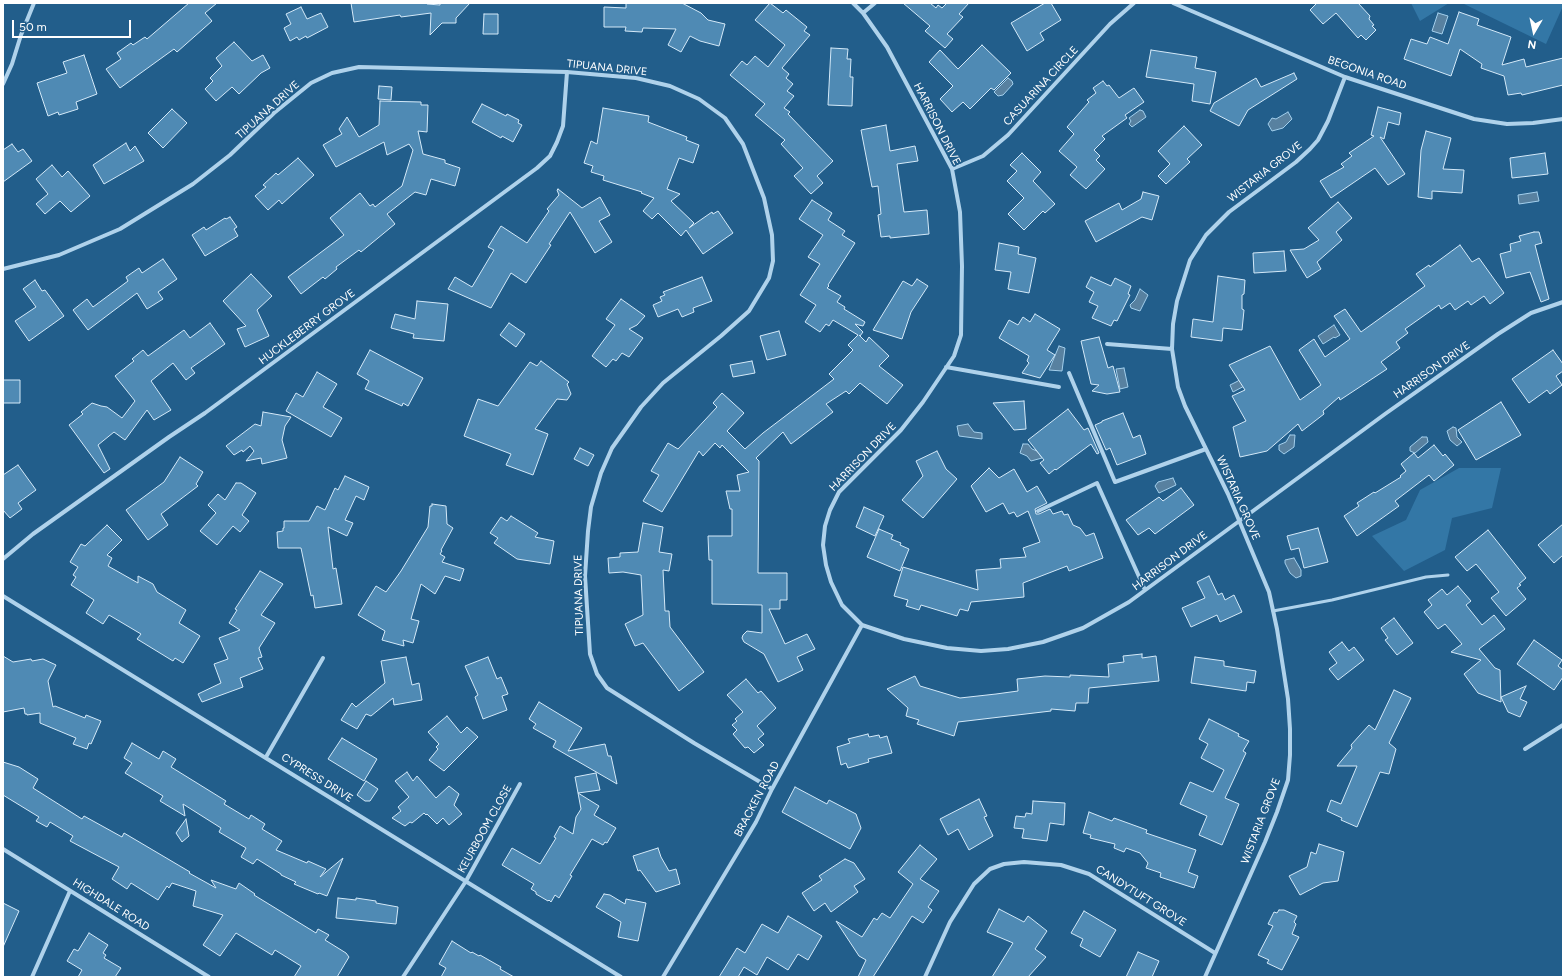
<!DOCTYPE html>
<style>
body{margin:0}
#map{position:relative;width:1566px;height:980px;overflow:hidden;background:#225e8b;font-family:Figtree,sans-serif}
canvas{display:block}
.frame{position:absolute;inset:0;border:4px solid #fff;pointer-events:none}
.north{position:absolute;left:1514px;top:12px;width:40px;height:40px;-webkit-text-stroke:3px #225e8b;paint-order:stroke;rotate:189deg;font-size:11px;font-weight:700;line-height:16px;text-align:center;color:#fff}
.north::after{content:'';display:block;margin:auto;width:14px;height:18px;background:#fff;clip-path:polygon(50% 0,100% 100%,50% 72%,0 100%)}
.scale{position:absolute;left:12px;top:20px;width:119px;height:18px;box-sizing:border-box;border:2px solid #fff;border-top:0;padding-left:5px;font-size:12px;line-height:14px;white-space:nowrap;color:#fff;-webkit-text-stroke:3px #225e8b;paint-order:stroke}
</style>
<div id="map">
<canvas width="1566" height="980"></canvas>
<div class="frame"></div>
<div class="north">N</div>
<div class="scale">50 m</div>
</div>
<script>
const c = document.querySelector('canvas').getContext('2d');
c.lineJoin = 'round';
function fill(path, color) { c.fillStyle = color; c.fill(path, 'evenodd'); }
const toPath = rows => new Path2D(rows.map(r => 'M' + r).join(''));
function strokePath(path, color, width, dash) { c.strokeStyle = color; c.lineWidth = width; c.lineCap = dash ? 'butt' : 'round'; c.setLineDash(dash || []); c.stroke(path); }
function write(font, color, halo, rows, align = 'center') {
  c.font = font + ' Figtree,sans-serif'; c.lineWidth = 3.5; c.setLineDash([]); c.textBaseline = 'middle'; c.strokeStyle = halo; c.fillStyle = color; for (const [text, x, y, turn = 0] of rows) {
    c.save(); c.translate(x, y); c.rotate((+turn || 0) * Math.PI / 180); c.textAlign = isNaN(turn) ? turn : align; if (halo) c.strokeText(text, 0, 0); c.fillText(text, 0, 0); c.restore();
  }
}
const green = toPath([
 [1411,3,1449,3,1420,21],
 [1462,3,1563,3,1563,6,1546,44],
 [1459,468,1501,468,1492,508,1452,518,1445,550,1404,571,1372,536,1406,520,1420,490]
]);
const water = toPath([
 [1438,13,1448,16,1442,34,1432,31,1438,13],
 [1008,78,1012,81,1013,84,1003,95,998,96,994,92,1008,78],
 [1140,110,1143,111,1146,117,1132,127,1129,124,1131,121,1129,118,1140,110],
 [1288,112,1292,119,1283,128,1272,131,1268,124,1272,118,1276,119,1288,112],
 [1537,192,1539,201,1519,204,1518,195,1537,192],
 [1140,289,1148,295,1140,311,1131,308,1130,305,1135,300,1140,289],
 [1334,325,1340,335,1335,338,1334,337,1323,344,1318,336,1334,325],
 [1059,346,1065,348,1062,371,1049,370,1059,346],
 [1124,368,1128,387,1120,389,1116,369,1124,368],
 [1242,377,1250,383,1233,392,1230,385,1238,381,1242,377],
 [968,424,974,432,982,433,982,439,959,436,957,426,968,424],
 [1453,427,1456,428,1457,437,1462,442,1457,446,1450,440,1447,431,1453,427],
 [1290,435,1295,435,1294,447,1284,454,1279,450,1279,445,1286,442,1290,435],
 [1422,437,1427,437,1428,442,1415,453,1410,451,1410,447,1422,437],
 [1023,444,1028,444,1032,449,1037,451,1042,458,1031,461,1027,456,1020,453,1023,444],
 [1173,478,1176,485,1159,493,1155,486,1158,482,1173,478],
 [1294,558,1301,570,1301,576,1296,578,1290,573,1285,563,1285,560,1294,558]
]);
const building = toPath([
 [189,3,217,3,205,13,212,21,177,52,174,49,120,88,106,69,121,59,117,53,131,43,133,45,145,37,147,39,189,3],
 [351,3,427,3,427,4,440,5,440,3,470,3,456,18,456,23,442,23,430,35,431,13,401,17,400,15,354,22,351,3],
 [626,3,682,3,701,13,708,20,725,24,719,46,700,41,690,36,681,52,668,45,676,29,643,28,642,32,625,31,626,27,604,27,604,7,626,8,626,3],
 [770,3,783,13,786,10,807,27,804,31,810,35,782,68,789,74,786,78,793,84,787,91,794,96,784,108,790,112,788,114,833,161,817,176,823,183,811,194,794,176,803,168,781,144,785,140,755,115,765,104,730,75,742,61,747,65,755,56,768,67,785,45,755,20,770,3],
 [903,3,930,3,936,8,938,5,942,8,947,3,969,3,959,14,963,17,947,34,953,39,945,48,925,31,930,26,903,3],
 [1045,3,1051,3,1061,20,1040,33,1044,40,1027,51,1011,23,1045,3],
 [1317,3,1358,3,1370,16,1369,19,1374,25,1372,26,1376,30,1366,40,1361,35,1358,38,1336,13,1323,24,1310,10,1317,3],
 [301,7,307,19,321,13,328,27,307,38,306,36,299,40,297,37,290,41,284,28,291,24,286,14,301,7],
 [1459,12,1479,19,1477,25,1511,37,1502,65,1524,59,1526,67,1563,58,1563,85,1522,95,1521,93,1508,95,1504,76,1481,68,1482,64,1460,49,1451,76,1404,59,1411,39,1427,44,1430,37,1448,44,1459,12],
 [484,14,498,14,498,34,483,34,484,14],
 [234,42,252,61,263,55,270,68,261,73,239,94,232,87,216,101,205,89,213,81,210,78,222,66,216,58,234,42],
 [982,45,1011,73,994,90,991,88,970,109,963,102,952,112,940,99,953,86,929,62,940,50,958,69,982,45],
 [831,48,848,49,847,59,851,59,850,77,853,77,852,106,828,105,831,48],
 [1151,50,1197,57,1195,68,1216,72,1210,104,1192,101,1194,84,1146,77,1151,50],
 [84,55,97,94,76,102,78,109,59,115,58,112,48,116,37,83,67,73,63,62,84,55],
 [1294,73,1297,79,1248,110,1239,126,1210,111,1214,103,1256,78,1261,87,1294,73],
 [1103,81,1107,86,1109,85,1119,98,1134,88,1144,102,1125,115,1127,118,1102,136,1105,139,1094,150,1100,156,1096,160,1105,169,1086,189,1070,175,1077,167,1059,151,1074,134,1067,127,1089,102,1087,100,1096,93,1093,88,1103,81],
 [379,86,392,87,391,100,378,99,379,86],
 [380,101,421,102,421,105,428,105,427,132,418,131,423,154,445,160,445,163,460,168,455,186,431,179,426,195,415,192,387,214,395,224,361,252,359,250,336,267,337,269,325,279,323,277,301,294,288,277,344,235,330,218,360,193,370,206,373,204,375,207,402,186,413,150,409,144,387,155,384,142,336,167,323,145,342,134,339,129,347,117,359,137,379,125,380,101],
 [482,104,506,116,507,114,519,120,518,123,522,125,513,142,502,136,501,138,472,122,482,104],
 [1378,107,1401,113,1399,125,1388,122,1384,139,1380,137,1405,174,1388,185,1375,168,1331,198,1320,181,1344,167,1341,164,1352,156,1349,153,1374,136,1371,135,1378,107],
 [603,108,649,116,648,122,687,137,686,140,699,145,693,163,679,158,667,189,680,194,671,201,694,223,689,228,712,212,713,214,718,211,733,233,703,254,686,230,681,236,658,213,652,219,643,211,654,198,641,193,642,192,603,180,604,176,591,172,593,166,584,163,591,141,597,144,603,108],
 [172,109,187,123,163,148,148,133,172,109],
 [886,125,890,151,915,146,918,161,897,164,904,212,927,210,929,234,890,238,890,236,881,237,878,215,881,214,878,186,872,187,861,130,886,125],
 [1184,126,1202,145,1187,159,1190,162,1166,184,1158,176,1170,164,1158,151,1184,126],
 [1426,131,1451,138,1443,169,1464,170,1462,193,1432,191,1432,199,1418,197,1421,150,1426,131],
 [126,143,130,151,135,146,144,161,104,184,93,165,126,143],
 [12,144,18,152,23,149,32,161,3,182,3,150,12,144],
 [1022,153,1041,172,1033,181,1055,204,1045,213,1043,211,1024,230,1008,214,1024,198,1007,181,1017,171,1010,165,1022,153],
 [1545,153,1548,174,1512,178,1510,158,1545,153],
 [298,158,314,175,282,204,279,200,268,210,255,196,266,187,263,185,276,173,278,175,298,158],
 [52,165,62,177,68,171,90,196,71,212,60,201,45,214,36,204,48,194,36,179,52,165],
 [558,189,582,208,600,197,610,215,599,221,612,242,595,253,570,212,549,244,551,245,526,283,511,273,491,308,448,289,455,277,472,287,494,250,488,247,501,226,527,243,549,211,547,209,559,195,557,190,558,189],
 [1143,192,1159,196,1152,220,1142,217,1096,242,1085,221,1119,203,1122,210,1141,199,1143,192],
 [812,200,832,213,828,220,845,231,842,235,855,243,828,285,829,286,827,288,841,296,837,302,845,307,844,309,865,322,863,326,855,324,863,332,860,336,859,335,866,342,869,337,889,356,879,366,903,385,887,404,860,383,849,394,846,391,826,404,833,412,791,444,783,432,756,458,759,461,758,573,787,573,787,600,780,600,780,609,769,609,785,644,807,634,815,649,797,657,803,670,778,682,764,654,744,642,742,638,743,635,747,631,762,633,762,605,712,604,712,560,709,560,708,536,732,536,732,509,730,509,726,491,740,491,737,475,749,472,722,445,720,448,715,443,703,456,699,451,662,512,643,501,659,475,651,471,668,443,678,449,717,407,713,403,722,393,744,413,727,431,745,449,763,433,834,379,829,374,853,350,848,345,858,335,833,320,829,326,826,324,820,332,805,322,816,305,800,295,820,264,808,257,823,235,799,219,812,200],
 [1338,202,1352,218,1336,232,1342,240,1317,262,1321,269,1307,278,1290,250,1304,249,1319,240,1308,228,1338,202],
 [230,217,237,227,234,229,238,236,205,256,192,235,204,227,206,230,225,218,226,219,230,217],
 [1534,232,1539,232,1542,243,1535,245,1549,299,1541,302,1530,272,1506,278,1500,254,1511,251,1510,244,1521,241,1519,236,1534,232],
 [999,243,1019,247,1018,254,1036,258,1029,293,1008,289,1011,272,995,270,999,243],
 [1460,245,1472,262,1479,258,1504,293,1490,304,1484,296,1471,305,1468,301,1455,310,1450,303,1441,309,1439,305,1405,329,1408,333,1396,342,1400,348,1381,362,1387,369,1340,400,1339,397,1323,411,1324,414,1302,431,1298,424,1267,451,1240,457,1233,427,1246,421,1232,396,1245,390,1229,365,1270,346,1300,400,1321,385,1299,350,1314,339,1325,357,1350,339,1334,316,1345,309,1361,332,1425,286,1416,274,1429,265,1430,267,1460,245],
 [1284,251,1286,271,1254,273,1253,253,1284,251],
 [163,259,177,279,158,292,163,299,147,309,137,293,88,330,73,310,87,299,93,307,128,281,126,277,139,268,142,273,163,259],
 [251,274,272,296,257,310,269,336,245,347,237,329,246,326,223,301,251,274],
 [1218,276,1245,280,1244,294,1242,295,1242,309,1244,310,1242,330,1223,328,1222,341,1191,337,1193,319,1213,322,1218,276],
 [702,277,712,301,693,308,694,312,682,317,678,309,658,317,653,305,662,301,660,297,665,295,663,292,702,277],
 [1091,277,1111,286,1115,278,1131,286,1128,294,1130,295,1117,321,1114,320,1111,326,1092,318,1098,306,1089,302,1094,292,1086,287,1091,277],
 [917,279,928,286,911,312,902,339,873,330,903,281,912,286,917,279],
 [35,280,42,291,45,290,64,316,29,341,15,321,36,307,23,289,35,280],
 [621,299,645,316,637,325,629,329,643,338,629,357,622,353,616,361,613,359,606,367,592,356,615,325,606,319,621,299],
 [417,301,448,304,444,341,413,338,414,334,391,328,395,314,415,319,417,301],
 [1035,314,1060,329,1047,350,1055,355,1040,378,1022,373,1029,363,1027,361,1029,356,999,338,1009,320,1018,325,1023,317,1030,322,1035,314],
 [210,323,225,344,191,368,195,373,186,380,173,363,151,381,171,410,154,420,147,410,125,440,114,432,98,445,110,469,104,473,69,425,83,414,81,412,92,403,101,406,107,407,122,418,135,401,115,376,134,361,132,359,143,350,148,356,184,330,190,338,210,323],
 [509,323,525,334,516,347,500,335,509,323],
 [779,331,786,355,767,360,760,336,779,331],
 [1099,337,1108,368,1113,366,1120,392,1107,394,1092,391,1099,385,1091,384,1081,341,1099,337],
 [370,350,423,378,408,406,403,403,402,406,365,389,369,381,357,374,370,350],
 [1553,350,1563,364,1563,371,1556,376,1562,385,1550,394,1547,390,1529,403,1512,379,1553,350],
 [541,361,569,382,567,384,571,394,567,400,557,399,535,429,548,434,533,475,506,465,511,454,464,436,478,399,498,406,530,362,537,366,541,361],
 [752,361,755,373,733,377,730,365,752,361],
 [317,372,337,384,323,407,342,418,331,437,286,411,296,393,303,397,317,372],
 [3,380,20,380,20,403,3,403,3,380],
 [1024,401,1026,429,1014,430,993,403,1024,401],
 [1501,402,1521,435,1476,460,1458,430,1501,402],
 [1068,409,1084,430,1088,428,1099,453,1097,454,1091,444,1056,470,1055,469,1049,474,1040,463,1044,460,1028,440,1068,409],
 [263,412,291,417,285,426,282,440,287,458,262,464,261,458,246,461,254,451,250,446,243,452,242,450,234,455,226,446,255,424,261,426,263,412],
 [1123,413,1133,438,1140,435,1146,454,1117,465,1110,448,1106,450,1095,425,1102,422,1102,421,1123,413],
 [1434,445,1443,456,1445,454,1454,465,1434,481,1429,475,1395,501,1399,506,1357,536,1344,516,1359,506,1357,503,1374,492,1375,493,1401,477,1400,476,1406,471,1401,464,1414,453,1418,458,1434,445],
 [580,448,594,455,588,466,574,459,580,448],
 [937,451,946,469,957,479,923,518,902,500,923,476,916,461,937,451],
 [180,457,203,472,196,484,198,486,161,514,168,525,148,540,126,510,164,482,180,457],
 [18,465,36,490,18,503,22,509,10,518,3,510,3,475,18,465],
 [989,468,999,478,1014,469,1027,492,1037,486,1047,503,1035,509,1036,514,1039,514,1050,509,1053,514,1062,511,1064,515,1068,514,1073,525,1080,528,1086,536,1094,533,1103,558,1069,571,1067,566,1023,583,1024,597,971,602,968,611,960,609,957,616,921,605,919,610,906,606,908,600,894,596,903,567,978,590,976,570,1001,568,1000,559,1026,557,1023,548,1040,542,1028,511,1017,517,1014,512,1009,514,1003,503,986,512,971,486,989,468],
 [345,476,369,487,364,500,356,496,345,520,353,523,347,536,328,527,333,569,336,568,342,604,315,608,313,595,311,596,301,548,278,548,277,532,283,531,283,528,284,528,284,521,309,521,317,506,325,510,335,488,338,490,345,476],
 [236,483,241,483,256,493,242,515,249,521,240,532,233,526,217,545,200,531,216,513,208,505,218,494,225,500,236,483],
 [1181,488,1194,505,1155,534,1149,528,1138,535,1126,520,1159,497,1163,501,1181,488],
 [432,504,446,506,447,524,453,528,441,550,442,551,440,554,445,557,442,562,464,569,460,581,445,576,435,594,421,584,411,619,419,621,413,643,403,640,404,646,382,640,385,631,358,615,376,586,386,592,401,571,428,527,430,506,432,506,432,504],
 [864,507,884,516,875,536,856,527,864,507],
 [511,516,538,533,535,537,554,541,550,564,517,559,494,543,498,538,490,533,501,517,507,521,511,516],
 [643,523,663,527,659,552,672,554,669,571,663,570,665,611,669,611,670,627,704,672,679,691,643,643,635,646,625,624,643,615,641,575,623,572,609,573,608,558,620,557,620,553,638,552,643,523],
 [1563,524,1563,555,1554,563,1538,545,1563,524],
 [107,525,122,540,107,555,112,558,108,566,138,583,138,576,153,584,157,592,186,610,179,623,200,636,183,663,175,658,173,661,137,639,141,634,109,615,103,624,86,613,94,600,71,585,76,577,73,575,78,567,70,562,81,544,85,546,107,525],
 [1318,528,1328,562,1304,568,1299,548,1291,550,1287,536,1318,528],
 [879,529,893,535,891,539,901,543,900,545,909,549,900,571,867,557,879,529],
 [1488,530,1526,578,1519,584,1521,585,1517,588,1526,599,1506,616,1491,598,1499,592,1476,564,1467,571,1455,557,1488,530],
 [260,571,283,584,261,615,275,623,259,648,262,657,258,658,263,669,240,678,243,687,202,702,198,694,221,683,214,664,228,659,219,638,240,630,229,623,237,610,235,609,260,571],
 [1209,576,1218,595,1222,593,1225,600,1234,595,1242,612,1220,622,1217,615,1191,627,1182,608,1205,598,1197,582,1209,576],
 [1458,586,1471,601,1466,605,1482,625,1494,615,1505,629,1479,649,1495,668,1500,670,1501,702,1478,693,1464,674,1481,660,1451,652,1462,644,1445,624,1438,629,1424,612,1432,605,1428,600,1442,589,1447,595,1458,586],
 [1394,618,1413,643,1397,655,1385,640,1388,638,1381,628,1394,618],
 [1534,640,1562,660,1558,666,1563,670,1563,677,1554,690,1517,664,1534,640],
 [1342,642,1349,651,1354,647,1364,660,1338,680,1329,669,1337,663,1329,652,1342,642],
 [1142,654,1142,658,1156,656,1159,681,1089,688,1088,703,1076,703,1075,711,1051,709,1051,711,958,722,954,736,917,724,919,720,906,716,908,708,887,689,915,676,920,686,960,698,996,694,1018,691,1017,679,1045,676,1070,677,1070,675,1109,677,1108,664,1124,662,1123,656,1142,654],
 [3,656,13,662,31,659,32,661,43,659,56,665,48,681,53,707,55,706,85,718,86,715,101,721,91,744,89,743,87,749,73,744,76,738,40,723,40,713,27,715,27,714,25,714,24,708,3,712,3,656],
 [406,657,412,685,419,683,422,700,394,705,393,698,371,716,366,714,357,729,341,720,352,703,356,707,385,683,381,661,406,657],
 [488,657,497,679,501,677,508,694,502,696,507,710,483,719,475,697,478,695,465,666,488,657],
 [1195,657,1224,661,1224,666,1256,671,1254,683,1247,682,1246,691,1191,683,1195,657],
 [746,679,758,693,761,691,776,708,757,726,764,734,758,739,764,745,754,753,748,747,745,748,733,734,737,730,732,725,737,721,735,719,743,712,727,695,746,679],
 [1526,686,1520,699,1527,702,1520,717,1508,712,1501,697,1526,686],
 [1394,690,1411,698,1389,743,1396,749,1389,774,1380,772,1357,827,1341,820,1342,818,1327,811,1331,800,1341,804,1357,766,1337,766,1352,748,1351,745,1369,725,1375,730,1394,690],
 [539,702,582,728,568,751,605,744,608,756,611,756,617,784,553,747,556,741,533,728,536,724,529,719,539,702],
 [447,716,461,733,467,727,478,737,444,771,429,760,438,749,436,747,439,744,428,732,447,716],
 [1209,719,1239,734,1238,736,1249,741,1243,751,1246,753,1225,798,1239,804,1222,845,1199,835,1207,816,1180,804,1190,782,1213,792,1224,770,1201,758,1208,744,1199,739,1209,719],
 [868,734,869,737,879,735,880,738,887,736,892,753,868,759,869,762,848,768,846,763,841,765,837,747,850,743,848,739,868,734],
 [342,738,377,759,364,781,328,759,342,738],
 [132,743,159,759,163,751,176,759,171,767,226,801,224,804,249,819,251,815,265,824,262,829,282,841,276,850,307,863,308,861,326,869,320,877,343,858,327,896,319,893,318,894,294,884,296,882,281,875,281,874,257,859,253,864,241,857,246,848,219,832,221,828,183,804,185,816,160,801,163,796,125,773,132,763,124,758,132,743],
 [3,762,19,767,38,779,33,788,82,819,84,816,122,837,124,833,190,872,189,873,216,888,211,880,236,889,239,883,255,894,254,895,316,933,318,929,329,935,325,940,346,953,349,957,337,977,294,977,301,966,275,950,272,955,236,933,220,956,203,945,223,915,193,906,196,891,172,883,169,888,167,886,158,900,131,883,127,889,112,879,119,867,70,841,73,836,50,822,47,827,36,821,39,817,3,795,3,762],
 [407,772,413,781,417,776,436,798,449,786,459,794,454,805,462,814,449,825,443,818,437,824,427,814,426,815,424,813,412,823,410,822,405,826,392,818,401,811,398,807,409,797,395,781,407,772],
 [596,773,600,790,578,793,599,806,594,815,616,828,607,843,605,842,603,845,592,839,570,875,572,876,559,898,555,895,551,902,549,900,548,901,536,894,536,892,531,889,534,884,502,865,512,848,540,864,556,838,554,837,560,826,573,834,576,817,581,809,575,777,596,773],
 [366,781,378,789,370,801,365,801,357,795,366,781],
 [795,787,827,804,829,800,856,814,861,828,850,849,782,812,795,787],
 [979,799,987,816,984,817,993,836,969,850,958,829,948,835,940,819,979,799],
 [1033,801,1065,803,1064,825,1050,823,1047,841,1022,838,1024,829,1014,828,1016,816,1025,817,1026,813,1032,814,1033,801],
 [1089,812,1112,821,1114,818,1147,830,1146,833,1196,850,1188,872,1198,876,1194,888,1160,877,1161,873,1146,868,1148,863,1140,853,1126,848,1124,852,1114,848,1115,844,1090,838,1091,835,1083,833,1089,812],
 [186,819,189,836,182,842,176,833,186,819],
 [1319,844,1344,852,1338,881,1323,883,1300,895,1289,876,1307,867,1311,852,1316,854,1319,844],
 [920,845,937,859,920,879,939,891,928,907,932,910,923,923,912,916,873,977,858,977,866,960,859,956,836,921,862,937,874,918,877,920,882,913,890,918,913,884,898,872,920,845],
 [658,848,661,857,669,871,676,869,680,884,656,892,640,870,638,871,633,856,658,848],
 [845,859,854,863,865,879,854,886,858,892,831,912,825,903,814,911,802,893,822,880,819,876,845,859],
 [604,894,610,895,625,904,626,899,646,903,638,941,618,937,621,922,596,907,604,894],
 [338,898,356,900,356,898,376,901,376,903,398,907,396,924,336,918,338,898],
 [3,903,19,911,3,947,3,903],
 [999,909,1024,922,1028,916,1047,931,1035,949,1046,957,1028,977,992,977,1013,943,987,932,999,909],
 [1279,910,1284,910,1297,916,1294,922,1296,924,1292,934,1299,937,1282,970,1267,963,1269,960,1258,955,1273,926,1268,924,1274,912,1277,913,1279,910],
 [1084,911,1116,930,1100,957,1080,946,1083,939,1071,933,1084,911],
 [788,916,822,936,808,960,798,954,788,970,767,957,757,975,744,967,738,977,719,977,737,948,745,953,762,924,778,933,788,916],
 [89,933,108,945,103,953,106,955,104,958,121,968,115,977,78,977,82,970,67,961,74,949,78,951,89,933],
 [452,941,471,953,472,952,479,956,480,955,501,967,500,969,514,977,441,977,446,968,439,964,452,941],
 [1138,952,1159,961,1152,977,1126,977,1138,952]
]);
const lane = toPath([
 [1273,611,1332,600,1426,577,1448,575]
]);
const street = toPath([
 [853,3,863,13,887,47,952,169,960,212,962,266,961,335,954,356,923,402,901,430,839,492,830,510,825,526,823,545,826,565,831,582,842,605,862,625,904,639,947,648,981,651,1008,649,1043,642,1083,628,1129,602,1385,414,1498,334,1531,313,1563,302],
 [1173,3,1345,77,1474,119,1507,124,1533,123,1563,119],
 [863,13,875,3],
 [3,84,12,64,21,35,34,3],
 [952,169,983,156,1008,135,1110,24,1134,3],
 [3,269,59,255,120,229,193,184,230,155,274,113,311,83,332,73,359,67,567,72,636,78,670,86,699,99,725,118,743,144,764,198,772,235,773,261,769,278,749,311,721,336,663,383,641,407,612,448,601,473,591,507,588,531,585,576,590,654,597,674,607,688,694,743,772,789],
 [1107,344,1172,349],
 [946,367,1059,387],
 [1069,373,1115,482,1206,449],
 [1038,511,1097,483,1145,590],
 [3,559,33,534,169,437,205,413,537,168,550,156,557,142,563,126,567,72],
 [3,596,621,977],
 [1525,749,1563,725],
 [266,757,323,658],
 [3,849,209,977],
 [32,977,70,891],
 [403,977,466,881,520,784],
 [663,977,756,822,772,789,862,625],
 [925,977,950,922,974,884,990,869,1004,864,1024,862,1061,865,1089,874,1215,953],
 [1205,977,1265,842,1277,812,1288,780,1290,755,1290,729,1288,699,1277,629,1269,592,1228,494,1185,406,1178,387,1172,349,1173,324,1177,301,1190,260,1206,235,1229,212,1296,162,1310,149,1318,140,1328,121,1345,77]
]);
const streetNames = [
 ["TIPUANA DRIVE",607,68,6],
 ["BEGONIA ROAD",1367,73,19],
 ["CASUARINA CIRCLE",1041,86,-47],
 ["TIPUANA DRIVE",268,110,-42],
 ["HARRISON DRIVE",937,124,63],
 ["WISTARIA GROVE",1265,172,-38],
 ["HUCKLEBERRY GROVE",307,327,-37],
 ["HARRISON DRIVE",1432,370,-35],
 ["HARRISON DRIVE",863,457,-46],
 ["WISTARIA GROVE",1238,498,66],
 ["HARRISON DRIVE",1170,561,-37],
 ["TIPUANA DRIVE",579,595,-91],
 ["CYPRESS DRIVE",317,778,32],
 ["BRACKEN ROAD",757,799,-62],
 ["WISTARIA GROVE",1261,821,-69],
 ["KEURBOOM CLOSE",485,829,-61],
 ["CANDYTUFT GROVE",1141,896,32],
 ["HIGHDALE ROAD",111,905,32]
];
fill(green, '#3377a6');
fill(water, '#5881a0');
strokePath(water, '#a3cfec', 1);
fill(building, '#4f8ab4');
strokePath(building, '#d4e9f8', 1);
strokePath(lane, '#afd2eb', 3);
strokePath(street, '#afd2eb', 4);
write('11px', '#fff', '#225e8b', streetNames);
</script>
